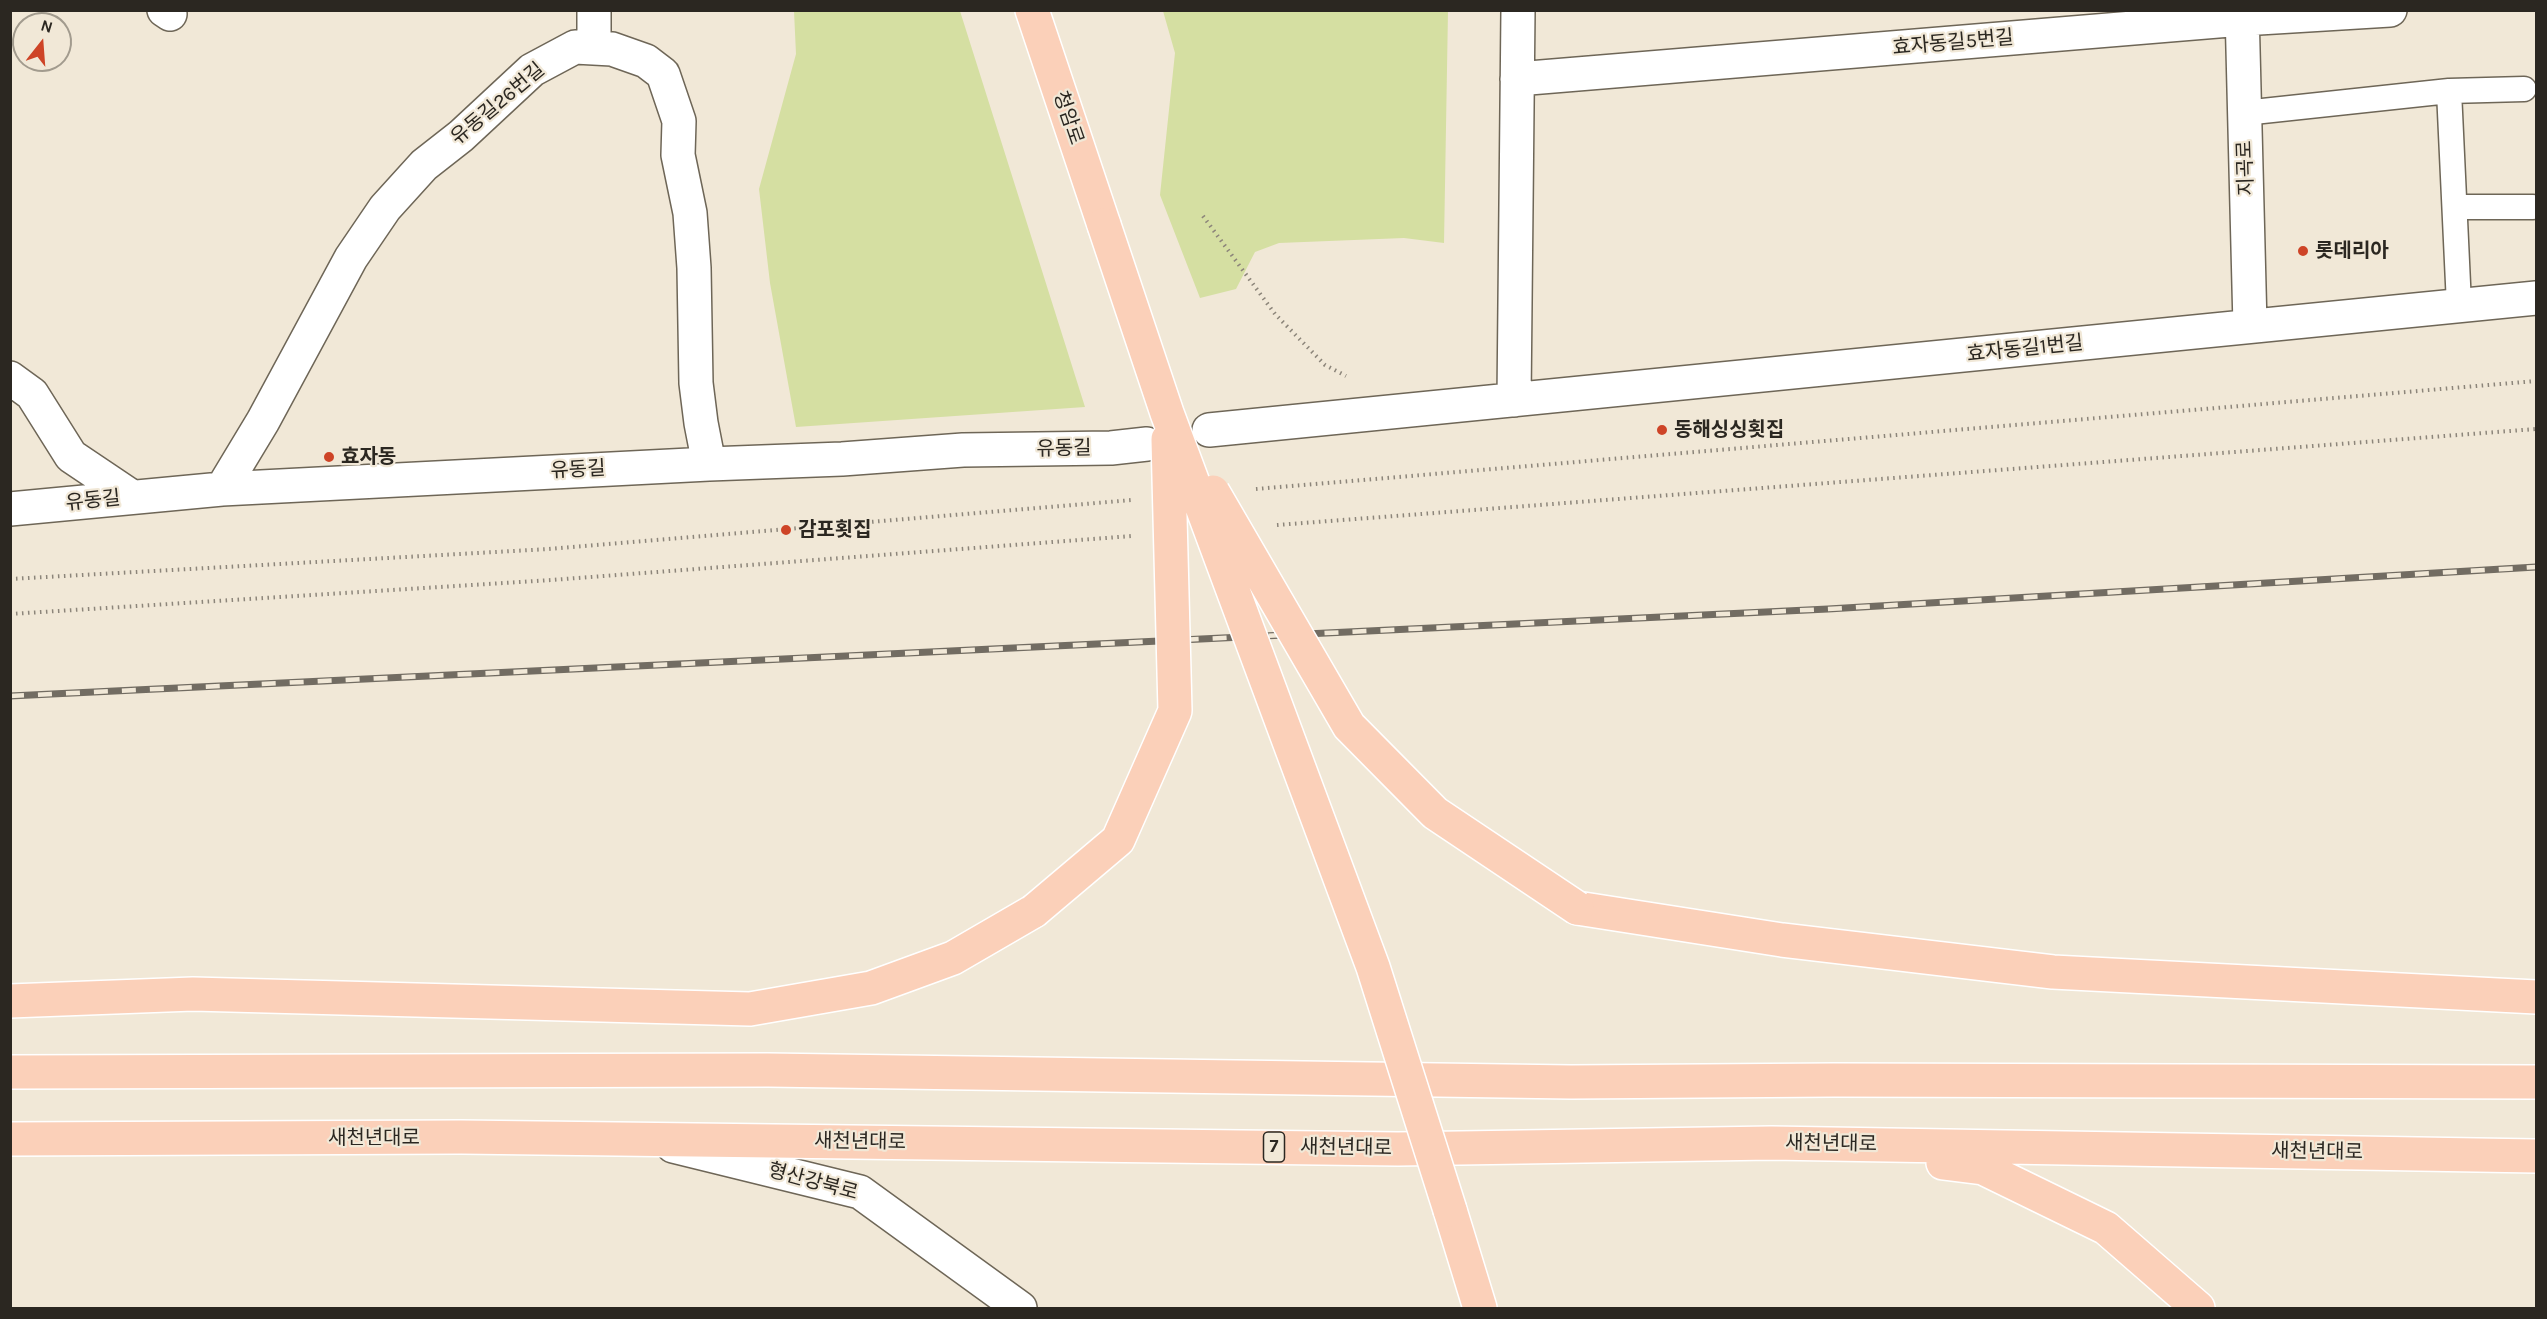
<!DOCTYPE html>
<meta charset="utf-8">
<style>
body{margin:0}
#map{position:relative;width:2547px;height:1319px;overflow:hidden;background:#f1e8d7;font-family:Karla,sans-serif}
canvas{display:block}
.frame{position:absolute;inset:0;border:12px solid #2b2721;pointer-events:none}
.north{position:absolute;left:12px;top:12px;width:60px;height:60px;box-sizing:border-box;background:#f1e8d7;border:2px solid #a29b8e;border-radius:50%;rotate:17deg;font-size:16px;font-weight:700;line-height:24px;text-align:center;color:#2b2721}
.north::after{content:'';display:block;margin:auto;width:21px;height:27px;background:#ce4427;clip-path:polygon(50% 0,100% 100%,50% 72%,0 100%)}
</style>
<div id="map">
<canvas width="2547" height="1319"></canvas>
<div class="frame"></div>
<div class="north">N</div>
</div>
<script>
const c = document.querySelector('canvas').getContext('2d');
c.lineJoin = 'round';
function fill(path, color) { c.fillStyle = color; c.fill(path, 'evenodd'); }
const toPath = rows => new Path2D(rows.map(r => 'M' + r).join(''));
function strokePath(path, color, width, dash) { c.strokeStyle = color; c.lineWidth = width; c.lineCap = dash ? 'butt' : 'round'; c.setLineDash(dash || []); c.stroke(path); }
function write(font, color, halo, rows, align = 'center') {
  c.font = font + ' Karla,"Noto Sans KR",sans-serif'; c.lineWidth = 4.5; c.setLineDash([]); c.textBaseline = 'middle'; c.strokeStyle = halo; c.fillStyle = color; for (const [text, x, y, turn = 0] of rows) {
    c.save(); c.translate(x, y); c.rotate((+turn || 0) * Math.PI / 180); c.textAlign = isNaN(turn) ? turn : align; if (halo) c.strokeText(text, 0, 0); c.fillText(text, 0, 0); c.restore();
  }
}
const green = toPath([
 [794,11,960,11,1085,407,796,427,770,283,759,189,796,54],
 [1163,11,1448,11,1444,243,1404,238,1279,243,1255,252,1236,289,1200,298,1160,195,1175,53]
]);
const path = toPath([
 [1203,216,1275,314,1325,365,1346,376],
 [1256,489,2536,381],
 [1277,525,2536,429],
 [10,579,549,549,1132,500],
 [10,614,551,580,1132,536]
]);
const service = toPath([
 [2449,91,2524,89],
 [2244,113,2449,91,2459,305],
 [2455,207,2533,207]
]);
const minor = toPath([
 [164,10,170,14],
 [2242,10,2250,326],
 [594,46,594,10],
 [1517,79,2242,19,2390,10],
 [10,378,32,394,71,456,132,497],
 [1514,400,1518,10],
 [1209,430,2536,298],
 [222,489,263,421,351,258,385,208,424,165,461,136,532,70,575,47,612,49,646,61,663,74,679,121,678,155,690,213,694,268,696,383,701,423,709,464],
 [10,509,222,489,709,464,842,459,963,450,1111,448,1147,444],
 [673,1146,860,1192,1020,1308]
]);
const primary = toPath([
 [1032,10,1104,225],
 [1577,908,1782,940,2053,972,2536,997],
 [10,1001,193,994,750,1009,871,988,953,958,1034,911],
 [10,1072,768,1070,1571,1082,1834,1080,2536,1082],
 [10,1139,461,1137,1398,1149,1771,1143,2536,1156],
 [1943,1163,1983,1168,2106,1228,2198,1308],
 [1450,1210,1480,1308]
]);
const rail = toPath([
 [10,696,1828,609,2536,567]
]);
const primaryBridge = toPath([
 [1104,225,1167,413,1373,967,1450,1210],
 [1213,492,1349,726,1435,813,1577,908],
 [1034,911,1118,840,1175,711,1168,439]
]);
const markers = [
 [2303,251,6,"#ce4427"],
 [1662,430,6,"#ce4427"],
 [329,457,6,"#ce4427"],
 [786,530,6,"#ce4427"]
];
const shields = [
 [1274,1147,21]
];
const shieldNames = [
 ["7",1274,1147]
];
const streetNames = [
 ["효자동길5번길",1953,43,-5],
 ["유동길26번길",498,104,-40],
 ["청암로",1068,118,71],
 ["지곡로",2246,168,-92],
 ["효자동길1번길",2025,349,-6],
 ["유동길",1064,449,-1],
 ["유동길",578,470,-3],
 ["유동길",93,501,-6],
 ["새천년대로",374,1138],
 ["새천년대로",860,1142,1],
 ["새천년대로",1831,1144,1],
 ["새천년대로",1346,1148,1],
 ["새천년대로",2317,1152,1],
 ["형산강북로",813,1182,15]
];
const poiNames = [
 ["롯데리아",2315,251],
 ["동해싱싱횟집",1674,430],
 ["효자동",341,457],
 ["감포횟집",798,530]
];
fill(green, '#d5dfa2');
strokePath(service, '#6e6657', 27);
strokePath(minor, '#6e6657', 36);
strokePath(primary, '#fff', 36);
strokePath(path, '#8c857a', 4, [1.5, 4.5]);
strokePath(service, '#fff', 24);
strokePath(minor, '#fff', 33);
strokePath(primary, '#fbd0b9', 33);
strokePath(rail, '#726c62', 7);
strokePath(rail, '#f1e8d7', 4.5, [14]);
strokePath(primaryBridge, '#fff', 36, []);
strokePath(primaryBridge, '#fbd0b9', 33);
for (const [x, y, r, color] of markers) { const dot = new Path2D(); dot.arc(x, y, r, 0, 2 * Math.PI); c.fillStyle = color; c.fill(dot); strokePath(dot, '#f1e8d7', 2); }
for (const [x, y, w] of shields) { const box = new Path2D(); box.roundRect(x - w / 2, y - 15, w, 30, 4.5); c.fillStyle = '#f1e8d7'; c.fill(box); strokePath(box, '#2b2721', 1.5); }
write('bold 18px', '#2b2721', null, shieldNames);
write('20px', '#2b2721', '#f1e8d7', streetNames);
write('bold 20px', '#2b2721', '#f1e8d7', poiNames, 'left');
</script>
